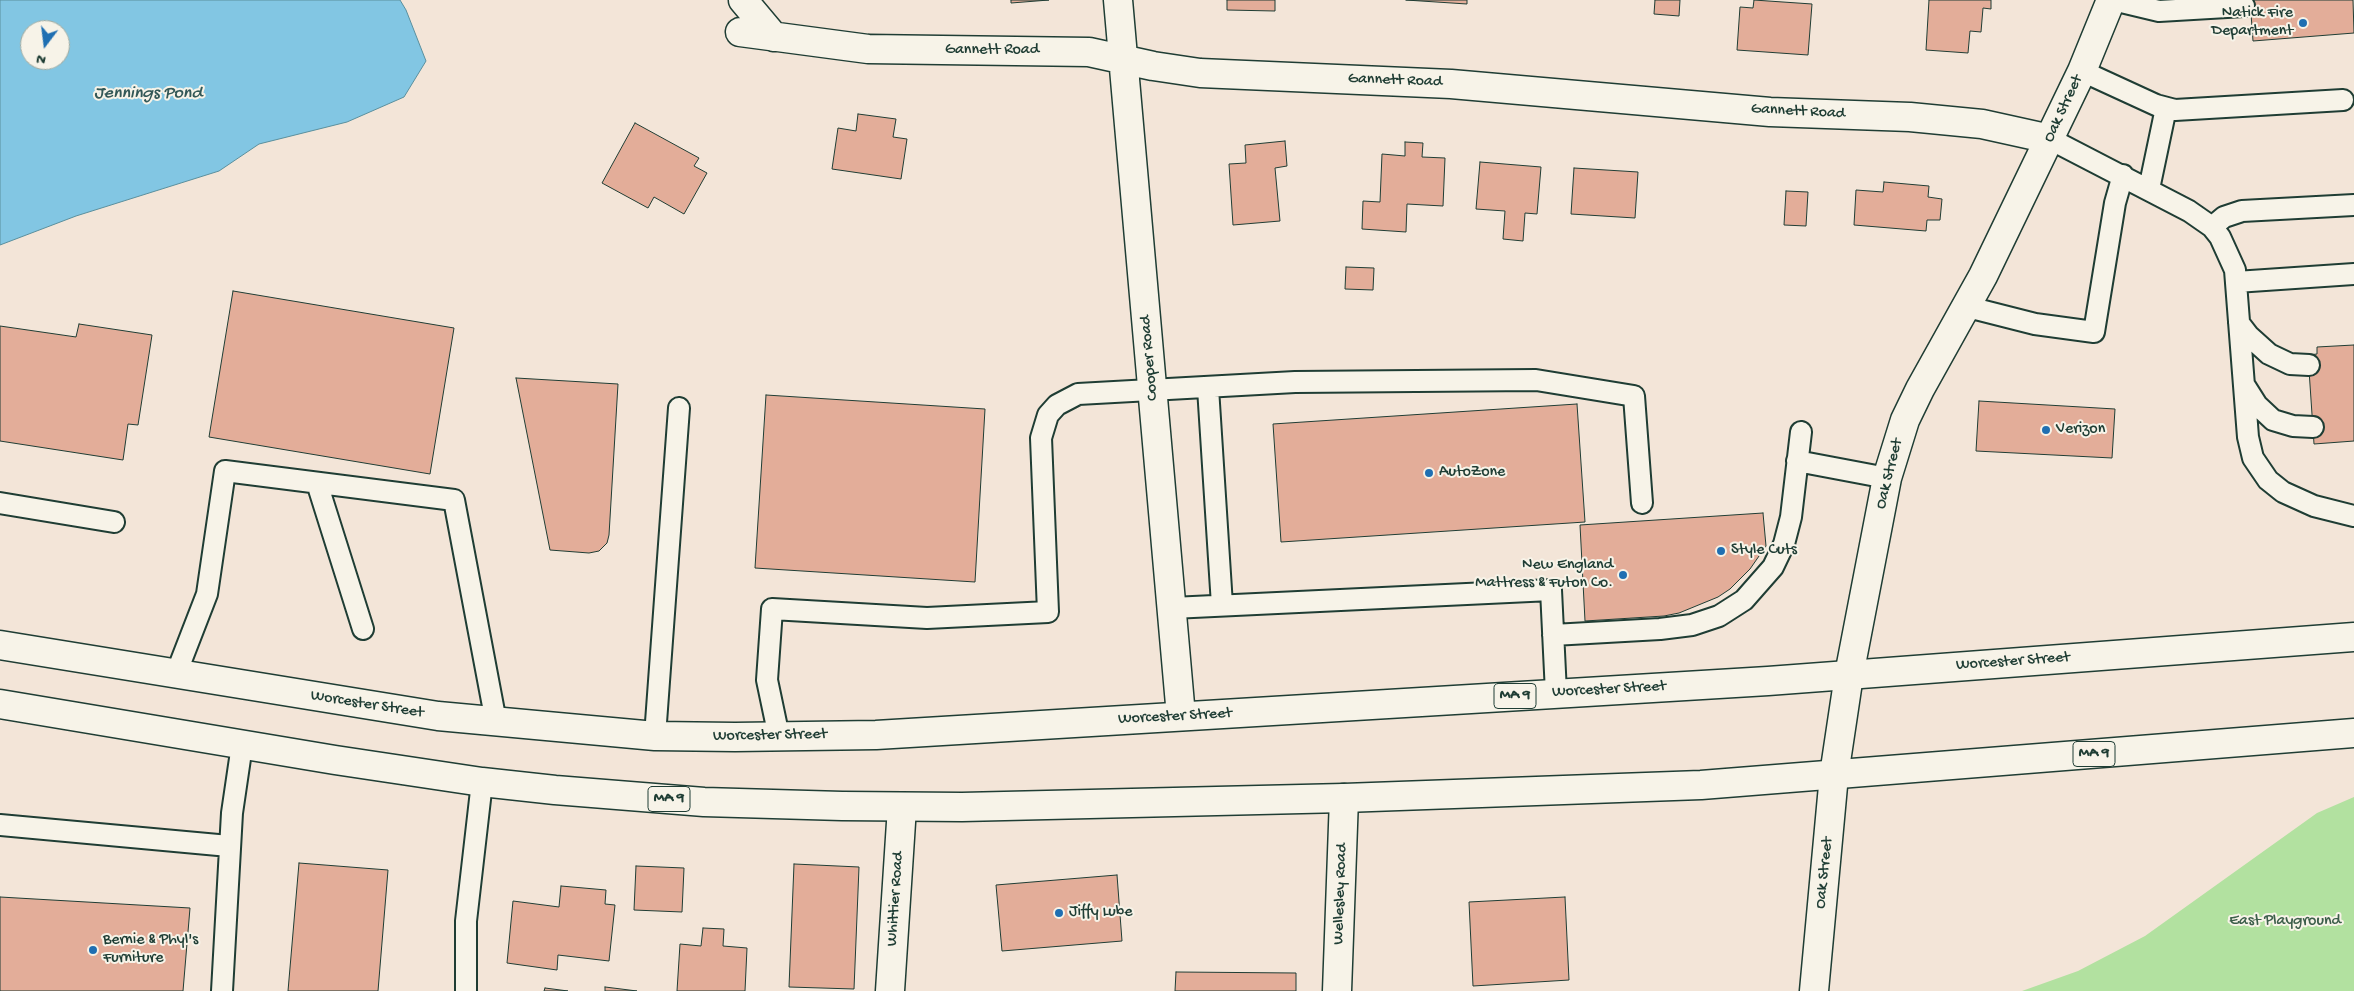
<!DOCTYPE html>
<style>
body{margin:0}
#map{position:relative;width:2354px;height:991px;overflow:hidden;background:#f3e5d8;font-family:"Gochi Hand",sans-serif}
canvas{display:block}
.north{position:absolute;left:20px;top:20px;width:50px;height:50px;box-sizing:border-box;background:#f7f3e8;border:1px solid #a1aaa0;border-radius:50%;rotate:195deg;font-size:14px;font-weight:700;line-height:20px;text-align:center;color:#1f3d34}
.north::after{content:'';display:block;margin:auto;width:18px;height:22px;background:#1f6fb2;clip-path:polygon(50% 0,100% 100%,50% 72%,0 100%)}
</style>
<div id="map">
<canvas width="2354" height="991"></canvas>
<div class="north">N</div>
</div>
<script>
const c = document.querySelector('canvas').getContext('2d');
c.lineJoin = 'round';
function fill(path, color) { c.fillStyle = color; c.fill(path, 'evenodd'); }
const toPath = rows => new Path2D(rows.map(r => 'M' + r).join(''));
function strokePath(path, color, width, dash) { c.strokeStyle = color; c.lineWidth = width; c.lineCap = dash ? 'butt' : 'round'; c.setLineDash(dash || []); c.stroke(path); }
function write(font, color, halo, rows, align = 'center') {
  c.font = font + ' "Gochi Hand",sans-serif'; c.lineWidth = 4; c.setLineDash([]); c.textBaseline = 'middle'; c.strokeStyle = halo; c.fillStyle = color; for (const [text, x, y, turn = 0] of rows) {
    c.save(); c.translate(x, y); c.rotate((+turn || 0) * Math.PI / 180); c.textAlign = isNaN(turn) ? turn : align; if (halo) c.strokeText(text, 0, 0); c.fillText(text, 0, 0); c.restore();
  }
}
const green = toPath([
 [2354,797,2354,991,2022,991,2078,971,2145,936,2317,813]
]);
const water = toPath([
 [0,0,400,0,406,10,426,61,404,97,347,122,259,144,219,171,76,216,0,245,0,0],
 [30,30,60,30,60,60,30,60,30,30]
]);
const building = toPath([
 [1011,0,1049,0,1011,3,1011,0],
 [1227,0,1275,0,1275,11,1227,10,1227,0],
 [1406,0,1467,0,1467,4,1406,0],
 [1655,0,1680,0,1679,16,1654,14,1655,0],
 [1754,0,1812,4,1808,55,1737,50,1740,7,1753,8,1754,0],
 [1929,0,1991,0,1991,9,1983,8,1981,32,1970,31,1968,53,1926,50,1929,0],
 [2250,0,2353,0,2354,33,2253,41,2250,0],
 [858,114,896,119,893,137,907,139,901,179,832,169,838,128,856,131,858,114],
 [635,123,699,158,694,166,707,173,684,214,654,197,648,208,602,183,635,123],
 [1285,141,1287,166,1275,168,1280,221,1233,225,1229,164,1246,163,1245,145,1285,141],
 [1405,142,1423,143,1422,157,1445,158,1443,206,1407,204,1406,232,1362,229,1363,201,1380,202,1382,154,1405,156,1405,142],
 [1480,162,1541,167,1537,214,1525,213,1523,241,1503,239,1505,211,1476,209,1480,162],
 [1574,168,1638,172,1635,218,1571,214,1574,168],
 [1884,182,1929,186,1928,197,1942,199,1940,220,1927,220,1926,231,1854,225,1856,190,1883,192,1884,182],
 [1786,191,1808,192,1806,226,1784,225,1786,191],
 [1346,267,1374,268,1373,290,1345,289,1346,267],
 [233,291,454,328,430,474,209,437,233,291],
 [79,324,152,335,138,425,128,424,123,460,0,441,0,326,76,337,79,324],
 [2354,345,2354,441,2314,444,2308,355,2317,354,2317,347,2354,345],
 [516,378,618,384,609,535,607,543,599,551,589,553,550,550,516,378],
 [766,395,985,409,975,582,755,568,766,395],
 [1979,401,2115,409,2112,458,1976,451,1979,401],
 [1577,404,1585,522,1281,542,1273,424,1577,404],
 [1763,513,1766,546,1750,569,1730,589,1718,597,1679,613,1664,616,1585,621,1580,525,1763,513],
 [299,863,388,870,378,991,288,991,299,863],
 [794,864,859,867,854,989,789,987,794,864],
 [636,866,684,868,682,912,634,910,636,866],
 [1117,875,1122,941,1002,951,996,885,1117,875],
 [561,886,606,890,605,904,615,905,609,961,558,955,557,970,507,963,513,901,559,907,561,886],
 [0,897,190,908,183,991,0,991,0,897],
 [1565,897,1569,980,1473,986,1469,902,1565,897],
 [703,928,724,929,723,946,747,948,745,991,677,991,680,944,701,946,703,928],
 [1176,972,1296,973,1296,991,1175,991,1176,972],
 [605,987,637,991,605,991,605,987],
 [545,988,568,991,544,991,545,988]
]);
const service = toPath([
 [2113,0,2159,11,2244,6],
 [2082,71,2156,105,2175,110,2343,100],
 [2050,139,2189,211,2212,227,2220,237,2235,270,2248,437,2253,458,2268,480,2283,492,2314,506,2354,516],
 [2149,189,2166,108],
 [2212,227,2224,217,2242,211,2354,205],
 [2236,282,2354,274],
 [1968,307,2035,324,2094,332,2115,203,2123,175],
 [2239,323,2249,336,2269,354,2290,364,2309,365],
 [2245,386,2257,405,2273,420,2293,426,2313,427],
 [1208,388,1222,605],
 [1797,461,1887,478],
 [317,483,363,629],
 [0,503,114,522],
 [1172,608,1551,590,1556,693],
 [1553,635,1660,629,1692,625,1719,616,1744,600,1773,567,1784,544,1791,517,1801,432],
 [176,674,207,594,225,471,454,500,496,722],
 [655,736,679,408],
 [779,737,767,680,772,609,927,618,1048,612,1041,438,1048,415,1057,405,1078,394,1295,382,1536,380,1634,396,1642,503],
 [0,825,229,846],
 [222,991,232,813,242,745],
 [466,991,466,921,482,782]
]);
const minor = toPath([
 [743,0,774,37],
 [1118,0,1181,716],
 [740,32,868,49,1089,52,1153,66,1200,73,1451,84,1770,112,1910,117,1982,124,2050,139],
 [890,991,902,807],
 [1337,991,1344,798]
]);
const tertiary = toPath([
 [1849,675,1887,478,1905,420,1920,389,1983,276,2082,71,2111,0]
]);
const secondary = toPath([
 [1814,991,1834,775,1849,675]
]);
const trunk = toPath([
 [0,645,438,716,655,736,735,737,876,735,1768,681,2354,637],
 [0,704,335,760,482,782,555,790,704,802,842,806,962,807,1344,798,1701,785,2354,733]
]);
const markers = [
 [2303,23,5,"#1f6fb2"],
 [2046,430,5,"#1f6fb2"],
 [1429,473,5,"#1f6fb2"],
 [1721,551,5,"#1f6fb2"],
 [1623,575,5,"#1f6fb2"],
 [1059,913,5,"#1f6fb2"],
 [93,950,5,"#1f6fb2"]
];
const shields = [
 [1515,696,42],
 [2094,754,42],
 [669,799,42]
];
const shieldNames = [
 ["MA 9",1515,696],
 ["MA 9",2094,754],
 ["MA 9",669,799]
];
const poiNames = [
 ["Natick Fire",2293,14,"right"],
 ["Department",2293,32,"right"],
 ["Verizon",2056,430],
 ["AutoZone",1439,473],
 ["Style Cuts",1731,551],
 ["New England",1613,566,"right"],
 ["Mattress & Futon Co.",1613,584,"right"],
 ["Jiffy Lube",1069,913],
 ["Bernie & Phyl's",103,941],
 ["Furniture",103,959]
];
const streetNames = [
 ["Gannett Road",992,51],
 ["Gannett Road",1395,81,2],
 ["Oak Street",2064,109,-65],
 ["Gannett Road",1798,112,3],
 ["Cooper Road",1150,358,-95],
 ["Oak Street",1890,474,-76],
 ["Worcester Street",2013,662,-4],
 ["Worcester Street",1609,690,-3],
 ["Worcester Street",367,705,9],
 ["Worcester Street",1175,717,-3],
 ["Worcester Street",770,736,-1],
 ["Oak Street",1825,873,-84],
 ["Wellesley Road",1341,894,-88],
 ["Whittier Road",896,899,-86]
];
const parkNames = [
 ["East Playground",2285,922]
];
const waterNames = [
 ["Jennings Pond",148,94]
];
fill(green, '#b2e1a0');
fill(water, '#82c6e3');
strokePath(water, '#5a8f9d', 1);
fill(building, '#e3ad99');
strokePath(building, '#1f3d34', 1);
strokePath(service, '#1f3d34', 24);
strokePath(minor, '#1f3d34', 31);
strokePath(tertiary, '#1f3d34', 31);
strokePath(secondary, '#1f3d34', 31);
strokePath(trunk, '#1f3d34', 31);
strokePath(service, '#f7f3e8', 20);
strokePath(minor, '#f7f3e8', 28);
strokePath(tertiary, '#f7f3e8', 28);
strokePath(secondary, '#f7f3e8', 28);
strokePath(trunk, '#f7f3e8', 28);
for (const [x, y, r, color] of markers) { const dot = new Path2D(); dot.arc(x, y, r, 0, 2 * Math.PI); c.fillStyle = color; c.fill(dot); strokePath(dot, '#f7f3e8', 2); }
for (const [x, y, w] of shields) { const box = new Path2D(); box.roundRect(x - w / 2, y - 12.5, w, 25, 4); c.fillStyle = '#f7f3e8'; c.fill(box); strokePath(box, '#1f3d34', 1); }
write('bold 15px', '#1f3d34', null, shieldNames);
write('16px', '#1f3d34', '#f7f3e8', poiNames, 'left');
write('16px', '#1f3d34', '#f7f3e8', streetNames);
write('16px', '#3c5e4a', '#f7f3e8', parkNames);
write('italic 18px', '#335857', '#f7f3e8', waterNames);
</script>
